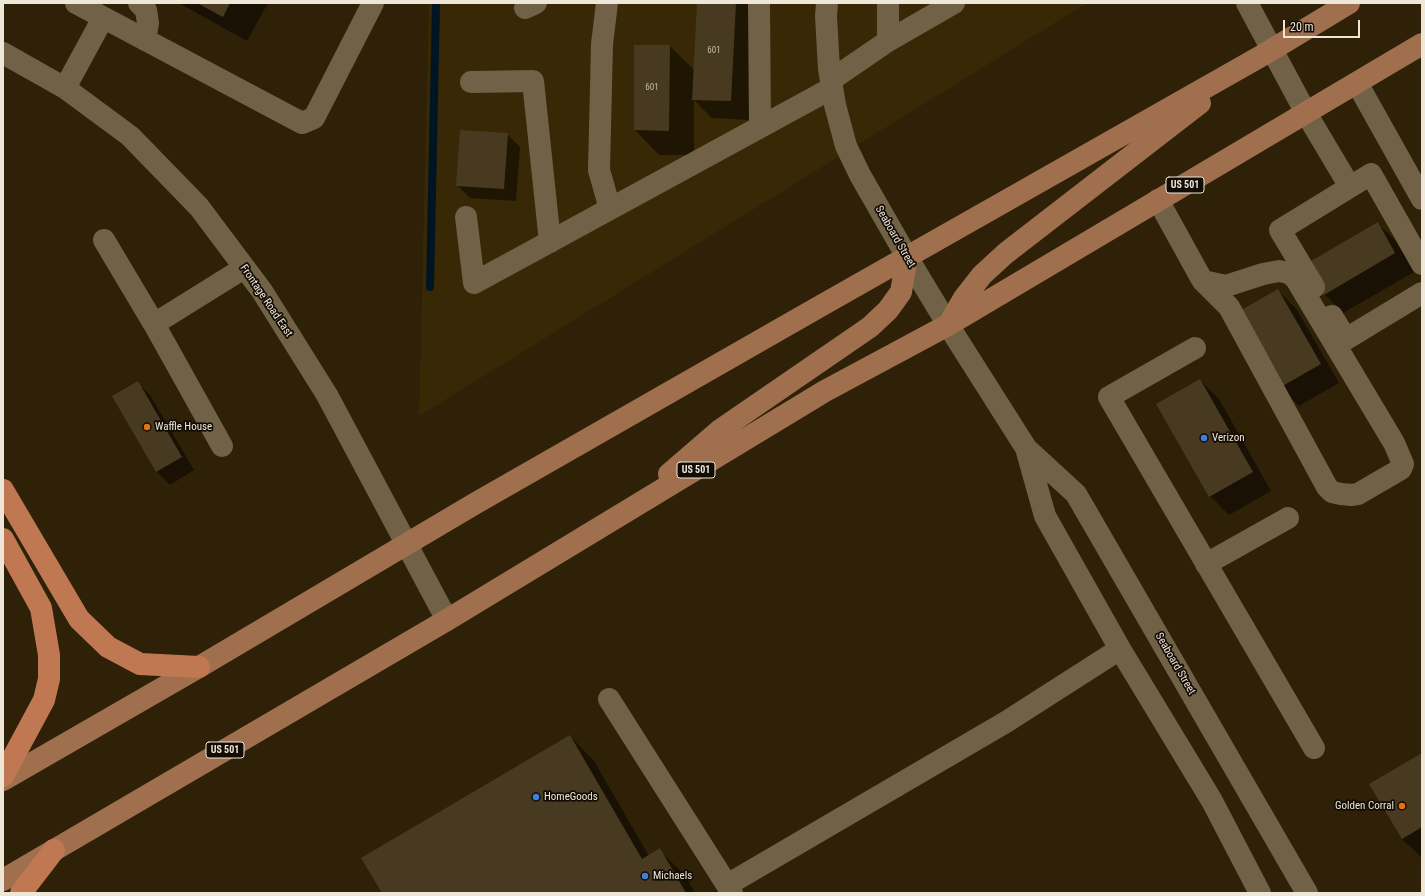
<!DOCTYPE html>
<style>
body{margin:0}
#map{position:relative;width:1425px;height:896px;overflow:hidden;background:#2e2108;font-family:"Roboto Condensed",sans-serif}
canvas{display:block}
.frame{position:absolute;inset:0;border:4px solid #eee6d7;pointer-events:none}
.scale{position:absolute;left:1283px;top:20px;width:77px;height:18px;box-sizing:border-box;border:2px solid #eee6d7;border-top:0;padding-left:5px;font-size:12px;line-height:14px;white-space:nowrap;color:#eee6d7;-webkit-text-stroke:3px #120c04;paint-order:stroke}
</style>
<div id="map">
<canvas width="1425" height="896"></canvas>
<div class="frame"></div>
<div class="scale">20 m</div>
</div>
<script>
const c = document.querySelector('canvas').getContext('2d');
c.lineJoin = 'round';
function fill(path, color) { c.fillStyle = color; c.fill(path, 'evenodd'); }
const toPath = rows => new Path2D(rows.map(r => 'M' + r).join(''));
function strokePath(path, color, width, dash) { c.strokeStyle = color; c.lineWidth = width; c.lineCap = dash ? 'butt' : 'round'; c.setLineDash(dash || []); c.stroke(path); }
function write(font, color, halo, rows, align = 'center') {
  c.font = font + ' "Roboto Condensed",sans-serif'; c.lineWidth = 3.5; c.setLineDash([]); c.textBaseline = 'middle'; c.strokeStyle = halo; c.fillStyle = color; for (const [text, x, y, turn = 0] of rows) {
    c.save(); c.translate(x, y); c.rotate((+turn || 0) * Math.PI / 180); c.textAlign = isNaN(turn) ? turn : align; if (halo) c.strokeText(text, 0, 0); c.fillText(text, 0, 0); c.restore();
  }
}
const built = toPath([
 [429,3,1087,3,419,416]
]);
const shadow = toPath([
 [179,3,268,3,247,41],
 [698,3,756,3,750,120,712,118,694,100,694,155,659,155,635,130,635,46,670,46,695,71],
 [507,134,520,147,516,201,470,198,457,185],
 [1377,223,1397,242,1414,272,1343,313,1324,294],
 [1278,290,1297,310,1339,383,1299,406,1280,387],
 [1200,380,1219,399,1271,491,1229,515,1210,496],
 [137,382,150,395,194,470,170,485,157,472,113,396],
 [570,736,594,761,649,856,659,850,684,874,695,893,383,893],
 [1422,754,1422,858,1402,839]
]);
const stream = toPath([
 [430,287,436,3]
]);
const building = toPath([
 [197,3,230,3,223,17],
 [697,3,736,3,731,101,692,100],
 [634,45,670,45,669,131,634,130],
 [460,130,508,133,504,189,456,186],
 [1378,222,1395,253,1324,295,1306,264],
 [1278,289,1321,364,1279,388,1236,313],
 [1200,379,1253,472,1209,497,1156,404],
 [138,381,182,457,156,472,112,396],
 [570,735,642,859,660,848,686,893,382,893,361,858],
 [1422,753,1422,827,1402,839,1369,784]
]);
const minor = toPath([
 [76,3,302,123,314,118,373,3],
 [139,3,146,10,148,23,145,40],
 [607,3,602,44,599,170,610,209],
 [759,3,760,127],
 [827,3,826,16,829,69,835,105,846,146,860,175,907,257,948,325,1026,448,1076,494,1307,893],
 [1247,3,1306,113,1350,187,1280,230,1314,287],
 [525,8,536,3],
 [888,41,954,3],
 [3,53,65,88,130,136,199,207,262,291,327,395,447,620],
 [831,80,888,41,888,3],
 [471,82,533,81,550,242],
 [1357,83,1422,199],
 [65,88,103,18],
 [1350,187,1371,174,1422,264],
 [1158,200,1201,278,1203,281,1229,307,1327,487,1332,492,1341,494,1351,495,1358,494,1401,469,1403,464,1394,443,1296,279,1289,273,1279,271,1263,274,1226,286,1203,281],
 [466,217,474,283,832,88],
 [104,240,154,324,222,446],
 [1332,316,1346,339,1422,293],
 [154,324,244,268],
 [1195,348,1109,397,1314,748],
 [1026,448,1045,516,1120,649,1212,801,1260,893],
 [1206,564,1288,518],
 [609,699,732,893],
 [727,885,1006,722,1120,649]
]);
const major = toPath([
 [949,324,964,298,982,275,1006,253,1200,103],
 [669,474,720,430,870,327,888,310,901,292,907,257],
 [3,780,199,667,476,503,817,308,1263,55,1349,3],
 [3,880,447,620,825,391,948,325,1422,44]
]);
const highway = toPath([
 [3,490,79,619,108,647,140,664,199,667],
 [3,539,41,608,49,655,49,679,44,700,3,776],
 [21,893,54,850]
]);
const markers = [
 [147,427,4,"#e8710a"],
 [1204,438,4,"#3f7fe0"],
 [536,797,4,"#3f7fe0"],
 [1402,806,4,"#e8710a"],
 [645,876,4,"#3f7fe0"]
];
const numberNames = [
 ["601",714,51],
 ["601",652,88]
];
const shields = [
 [1185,185,38],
 [696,470,38],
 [225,750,38]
];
const shieldNames = [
 ["US 501",1185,185],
 ["US 501",696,470],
 ["US 501",225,750]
];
const streetNames = [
 ["Seaboard Street",895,237,60],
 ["Frontage Road East",266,301,56],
 ["Seaboard Street",1175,664,60]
];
const poiNames = [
 ["Waffle House",155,427],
 ["Verizon",1212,438],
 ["HomeGoods",544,797],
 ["Golden Corral",1394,806,"right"],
 ["Michaels",653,876]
];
fill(built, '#392806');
fill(shadow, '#0007');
strokePath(stream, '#001523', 8);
fill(building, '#483a21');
strokePath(minor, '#716147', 22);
strokePath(major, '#a06f4e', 22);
strokePath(highway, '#c07853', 22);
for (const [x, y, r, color] of markers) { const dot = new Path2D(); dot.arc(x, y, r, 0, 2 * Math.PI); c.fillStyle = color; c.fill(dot); strokePath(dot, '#120c04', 1.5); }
write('9px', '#c4bbaa', null, numberNames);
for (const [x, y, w] of shields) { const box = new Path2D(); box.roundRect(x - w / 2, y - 8, w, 16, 3); c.fillStyle = '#120c04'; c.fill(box); strokePath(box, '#eee6d7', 1); }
write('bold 10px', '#eee6d7', null, shieldNames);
write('11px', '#eee6d7', '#120c04', streetNames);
write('11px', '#eee6d7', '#120c04', poiNames, 'left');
</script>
